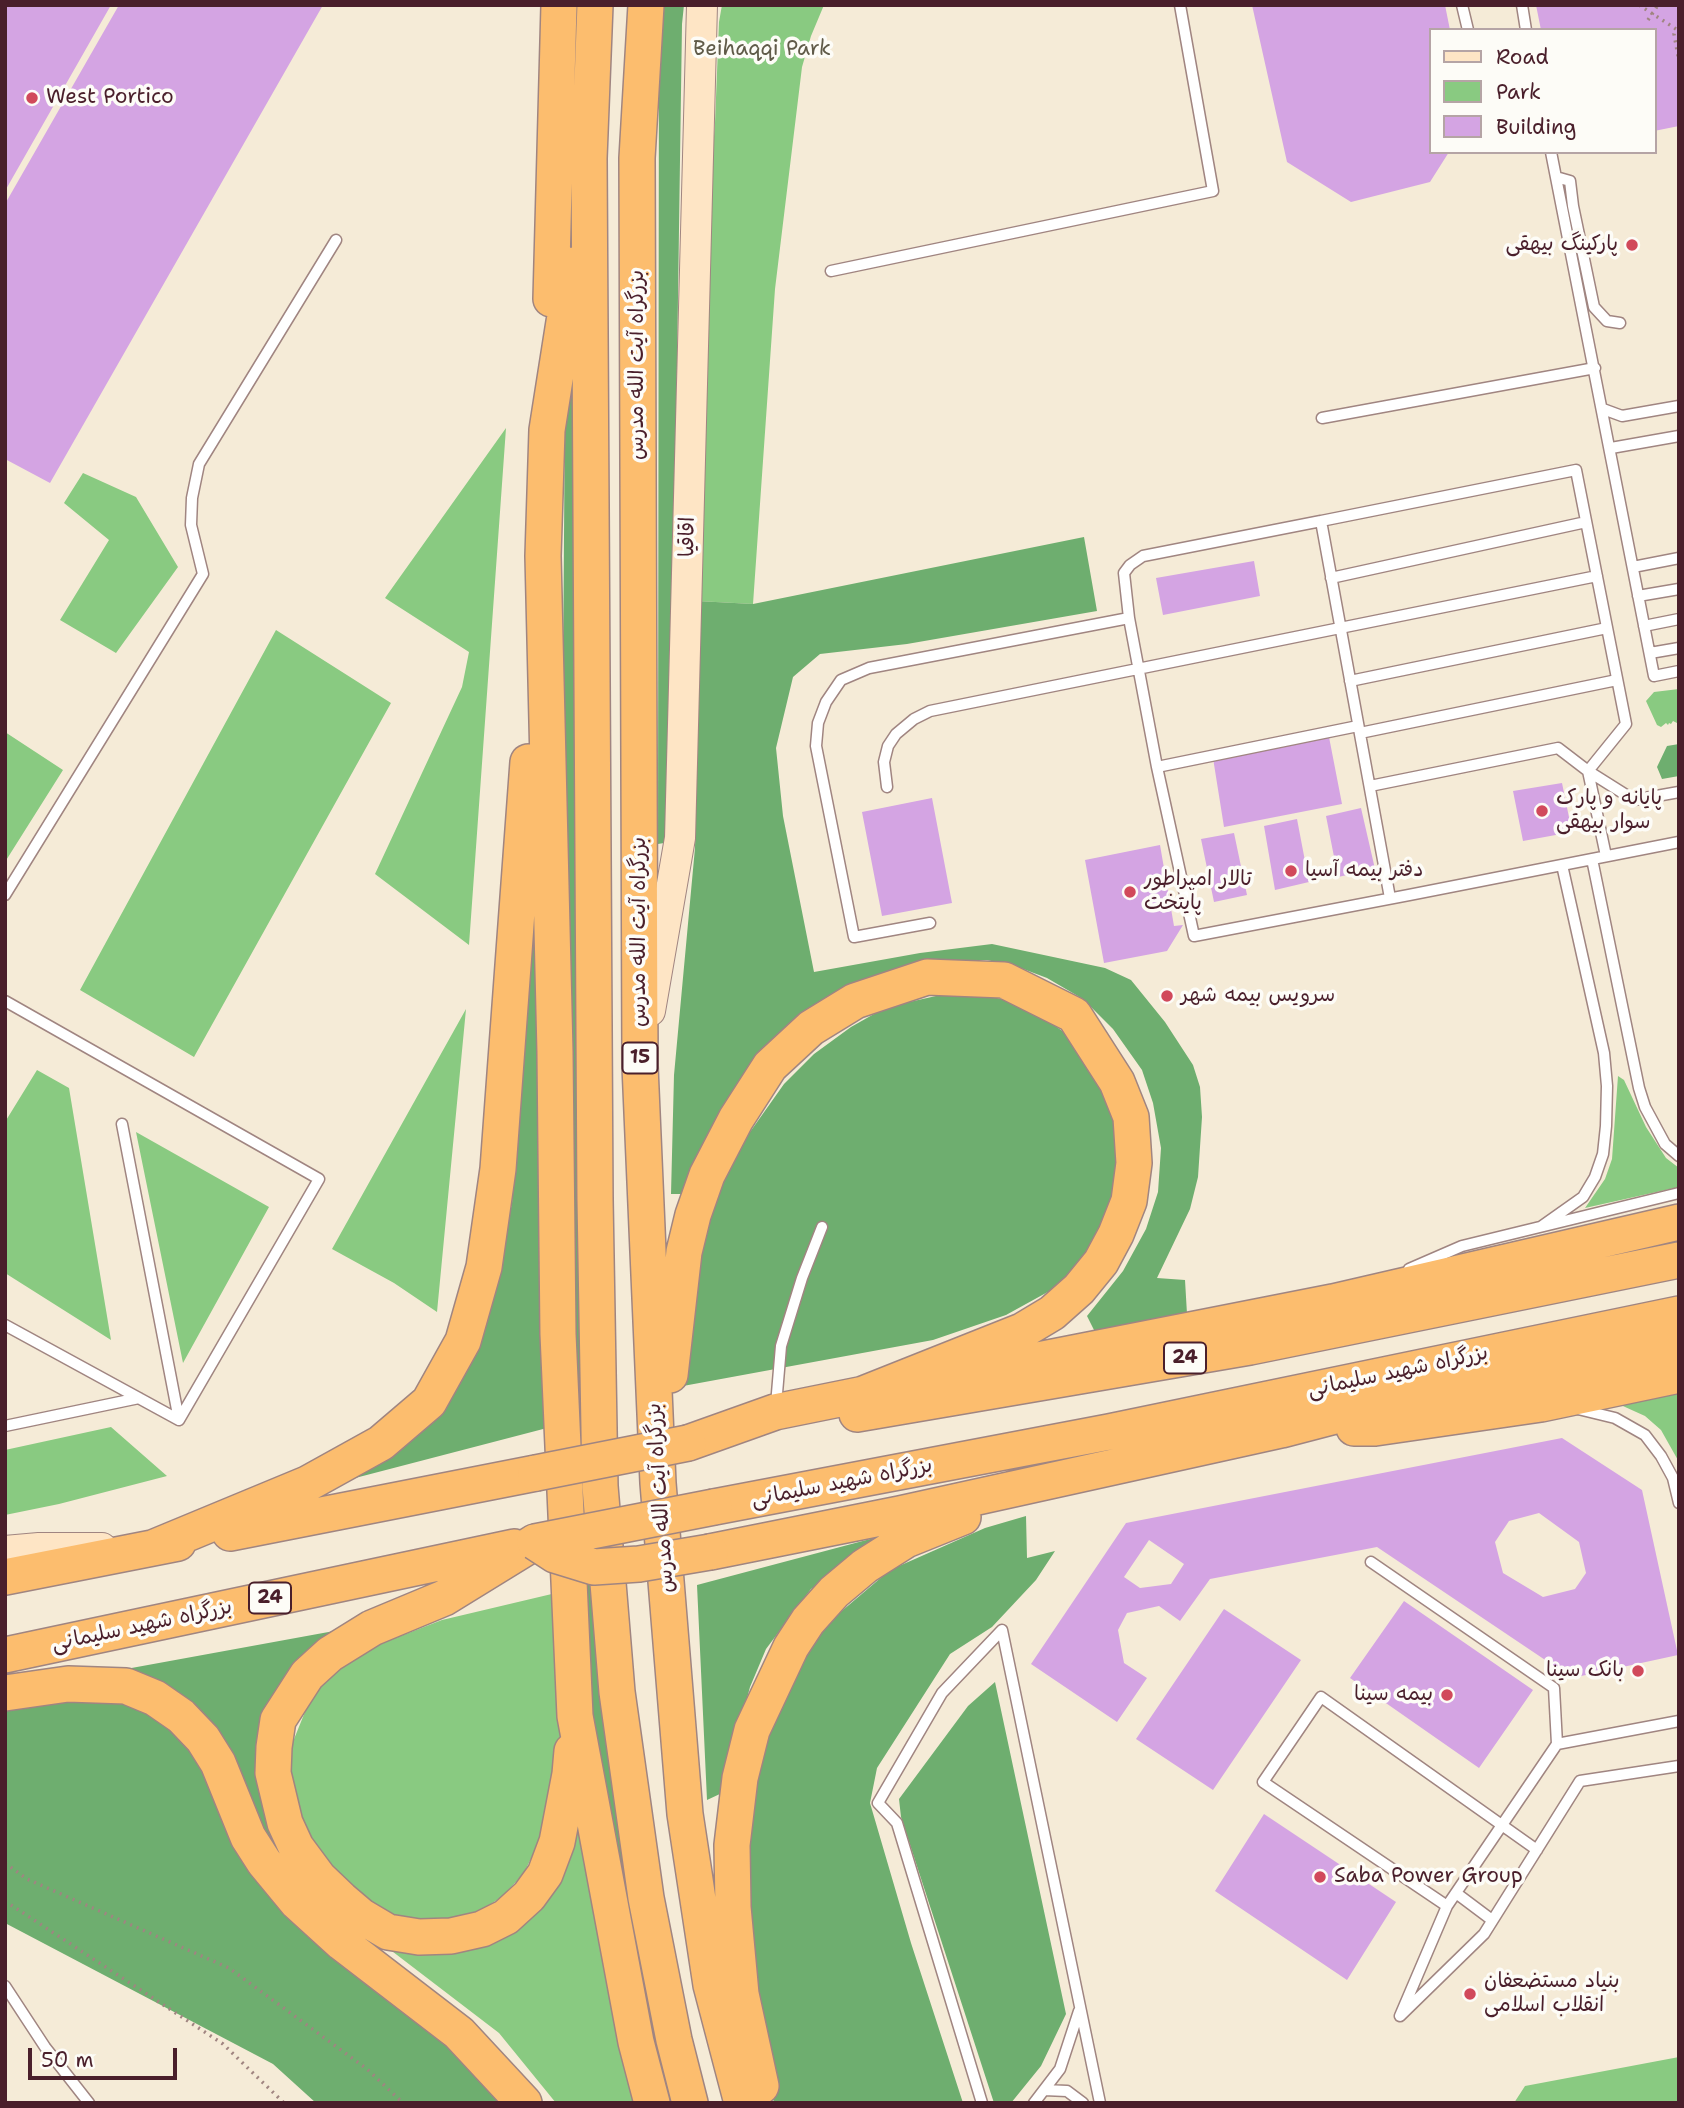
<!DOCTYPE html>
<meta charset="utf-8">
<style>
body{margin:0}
#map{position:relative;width:1684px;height:2108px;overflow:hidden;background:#f5ebd7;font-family:"Shantell Sans",sans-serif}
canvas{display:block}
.frame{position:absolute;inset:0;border:7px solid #4a1f2b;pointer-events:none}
.legend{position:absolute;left:1429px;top:28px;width:228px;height:126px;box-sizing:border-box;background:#fdfcf7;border:2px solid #b5a4a5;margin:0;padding:9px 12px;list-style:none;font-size:21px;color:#4a1f2b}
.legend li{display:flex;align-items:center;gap:14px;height:35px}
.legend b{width:35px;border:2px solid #b5a4a5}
.scale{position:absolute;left:28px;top:2048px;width:149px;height:32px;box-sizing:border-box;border:4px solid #4a1f2b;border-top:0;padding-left:9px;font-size:21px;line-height:24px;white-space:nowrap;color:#4a1f2b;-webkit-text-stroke:5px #fdfcf7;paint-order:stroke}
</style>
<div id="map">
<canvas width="1684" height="2108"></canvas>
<div class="frame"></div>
<ul class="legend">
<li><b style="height:9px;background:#fee5c5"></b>Road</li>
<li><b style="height:19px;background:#89ca81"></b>Park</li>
<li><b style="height:19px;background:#d4a4e3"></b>Building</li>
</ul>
<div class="scale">50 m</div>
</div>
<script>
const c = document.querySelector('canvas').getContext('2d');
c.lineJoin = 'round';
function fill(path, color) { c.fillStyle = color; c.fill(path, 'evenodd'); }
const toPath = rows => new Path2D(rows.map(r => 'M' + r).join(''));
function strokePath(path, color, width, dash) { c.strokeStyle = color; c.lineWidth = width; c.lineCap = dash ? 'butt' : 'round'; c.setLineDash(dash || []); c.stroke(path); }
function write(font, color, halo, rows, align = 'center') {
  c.font = font + ' "Shantell Sans","Playpen Sans Arabic",sans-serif'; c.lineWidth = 7; c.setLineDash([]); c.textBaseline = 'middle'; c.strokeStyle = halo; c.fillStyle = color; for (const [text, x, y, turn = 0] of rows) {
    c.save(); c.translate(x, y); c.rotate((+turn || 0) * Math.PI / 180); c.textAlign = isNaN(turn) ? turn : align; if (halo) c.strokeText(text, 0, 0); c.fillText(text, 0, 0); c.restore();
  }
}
const green = toPath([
 [722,5,824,5,811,36,802,67,775,289,753,604,697,601,695,389,715,123,719,22],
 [506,428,469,945,375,874,462,687,469,652,385,598],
 [83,473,136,497,178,567,116,653,60,620,109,540,64,503],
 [276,630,391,703,194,1057,80,990],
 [1679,689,1679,724,1673,721,1671,724,1669,723,1668,725,1666,723,1661,727,1657,725,1646,701,1654,692],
 [5,732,63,770,5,862],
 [466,1009,437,1312,394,1283,332,1249],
 [37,1070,69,1088,111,1340,5,1273,5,1122],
 [1618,1076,1624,1080,1646,1127,1666,1158,1679,1168,1679,1187,1585,1208,1605,1179,1612,1159],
 [136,1132,269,1207,183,1363],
 [1679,1389,1679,1462,1661,1430,1645,1416,1614,1402],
 [111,1427,167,1476,59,1504,5,1515,5,1450],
 [556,1593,563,1717,551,1796,538,1844,524,1873,503,1896,480,1911,447,1921,419,1922,394,1917,362,1900,327,1868,305,1836,291,1797,290,1749,307,1707,325,1680,367,1649,442,1620],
 [577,1786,639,2103,556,2103,499,2033,333,1906,488,1941],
 [1679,2057,1679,2103,1514,2103,1525,2086]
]);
const forest = toPath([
 [659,5,684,5,682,24,670,842,658,844],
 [565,395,577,395,583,1323,676,2103,658,2103,642,2045,587,1675,570,1418,563,678],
 [1084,537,1097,611,907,644,820,654,793,677,776,748,783,816,814,972,920,953,992,944,1105,968,1131,980,1165,1022,1193,1065,1200,1087,1202,1117,1198,1177,1190,1209,1157,1278,1185,1280,1187,1314,1096,1334,1087,1316,1123,1271,1146,1229,1158,1192,1161,1148,1153,1103,1142,1070,1113,1029,1083,999,1047,978,1018,967,987,960,951,960,913,966,853,989,684,1194,671,1194,674,1075,695,848,698,714,697,601,753,604],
 [1679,744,1679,776,1662,779,1657,767,1667,746],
 [536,816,547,1428,336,1483,446,1405,488,1320,512,1203],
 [982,994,1027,1006,1068,1035,1117,1115,1120,1166,1115,1201,1092,1247,1055,1288,1006,1315,933,1340,683,1386,697,1260,719,1188,750,1132,784,1084,814,1054,851,1027,874,1014,896,1005,936,996],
 [1026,1516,1027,1558,1055,1551,1036,1580,992,1627,950,1654,877,1768,870,1803,911,1943,963,2103,774,2103,757,2020,743,1929,752,1765,789,1681,823,1627,890,1570,985,1528],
 [908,1529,811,1589,766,1649,750,1687,722,1793,707,1800,697,1585],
 [334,1631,285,1677,292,1873,126,1669],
 [995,1682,1066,2014,1041,2066,1011,2103,994,2103,901,1817,899,1799,968,1706],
 [114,1697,165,1719,365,1971,511,2103,316,2103,273,2064,5,1923,5,1704]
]);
const building = toPath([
 [5,5,111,5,5,191],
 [119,5,323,5,50,483,5,459,5,204],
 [1252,5,1445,5,1450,30,1430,30,1430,152,1449,152,1430,182,1351,202,1287,162],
 [1536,5,1679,5,1679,126,1654,131,1654,30,1541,30],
 [1254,561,1260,596,1163,615,1156,578],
 [1329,737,1342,804,1224,827,1213,758],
 [1562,783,1572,832,1523,841,1513,791],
 [932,798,952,903,882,916,862,812],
 [1361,808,1375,869,1338,877,1326,816],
 [1297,819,1309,882,1275,890,1264,826],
 [1234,833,1247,895,1214,902,1201,839],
 [1160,845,1174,926,1183,925,1167,951,1104,963,1085,860],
 [1562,1438,1642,1490,1678,1655,1572,1678,1377,1547,1210,1579,1180,1621,1159,1606,1127,1613,1118,1630,1124,1663,1147,1678,1117,1722,1031,1664,1126,1523],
 [1539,1513,1579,1542,1586,1573,1575,1589,1543,1597,1503,1573,1495,1542,1509,1521],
 [1149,1540,1184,1564,1171,1584,1140,1588,1124,1577],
 [1404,1601,1533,1690,1479,1768,1350,1678],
 [1224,1609,1301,1660,1213,1790,1136,1739],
 [1264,1814,1396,1902,1347,1980,1215,1891]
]);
const path = toPath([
 [1639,5,1676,29,1674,34,1679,61],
 [1648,20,1658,5],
 [5,1863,27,1879,229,1968,367,2069,403,2103],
 [5,1901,223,2044,284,2103]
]);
const service = toPath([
 [1462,5,1468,30],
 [1522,5,1526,30],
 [1551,152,1654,676,1679,671],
 [1556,177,1570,181,1573,206,1594,307,1607,321,1620,323],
 [831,271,1213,191,1180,5],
 [1603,409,1622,416,1679,406],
 [1322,418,1595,368],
 [1611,448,1679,436],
 [1321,521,1576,470,1626,724,1588,771],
 [1633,567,1679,558],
 [1331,578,1586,522],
 [1638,596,1679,589],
 [1644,626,1679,619],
 [1650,653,1679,648],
 [1350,681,1607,628],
 [1360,733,1617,680],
 [1157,767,1358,726],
 [1588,771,1606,856],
 [1370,786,1558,748,1588,771,1634,800,1679,792],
 [887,787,884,762,888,746,896,734,914,719,930,711,1597,576],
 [1592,859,1639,1088,1645,1107,1665,1144,1679,1156],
 [5,895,203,574,191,525,192,498,199,464,336,240],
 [1390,898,1321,521,1143,556,1130,565,1124,573,1129,618,1157,767,1194,936,1409,895,1679,842],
 [930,923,854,937,816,746,818,723,826,702,841,680,869,668,1129,618],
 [5,1001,319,1179,179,1420,5,1325],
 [122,1124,179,1420],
 [1542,1226,1583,1197,1595,1177,1603,1154,1606,1126,1607,1086,1604,1053,1562,865],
 [1409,1269,1462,1246,1679,1193],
 [776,1405,781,1346,802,1278,822,1227],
 [1578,1409,1615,1418,1645,1435,1661,1456,1673,1478,1679,1503],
 [5,1426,139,1398],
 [1371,1562,1554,1688,1557,1744],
 [1679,1721,1557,1744,1447,1906,1400,2016,1484,1934,1580,1781,1679,1766],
 [1456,1893,1492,1920],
 [1447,1906,1263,1782,1321,1697,1537,1850],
 [5,1986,45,2047,89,2103],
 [1044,2090,1067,2091,1083,2103],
 [982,2103,897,1823,878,1803,942,1693,1002,1630,1100,2103],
 [1034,2103,1060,2069,1079,2011]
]);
const secondary = toPath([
 [650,1011,680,838,702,5],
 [5,1551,39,1548,102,1548]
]);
const trunk = toPath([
 [595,5,589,158,595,1199,600,1486,617,1692,646,1898,674,2040,690,2103],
 [646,5,637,158,640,1066,658,1483,685,1814,711,1985,742,2103],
 [573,265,547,430,543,556,555,1052,558,1334,575,1716,636,2042,652,2103],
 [551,299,559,5],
 [670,1375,684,1252,693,1215,707,1175,736,1119,770,1066,811,1028,855,1001,927,977,1004,980,1074,1015,1117,1082,1131,1117,1134,1163,1129,1201,1116,1234,1101,1262,1079,1289,1052,1313,1022,1331,861,1395],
 [952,1377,1333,1302,1679,1222],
 [857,1414,1250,1347,1679,1260],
 [1354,1428,1375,1428,1541,1404,1679,1375],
 [688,1443,775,1412,884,1390],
 [714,1507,1109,1432,1679,1314],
 [230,1533,536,1473],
 [535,1542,444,1598,372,1628,330,1654,307,1675,278,1720,274,1747,273,1773,285,1823,296,1847,319,1878,341,1899,361,1916,388,1932,419,1937,451,1936,482,1929,506,1917,529,1896,545,1874,557,1842,570,1774,572,1751],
 [155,1547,307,1484,381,1443,429,1402,463,1341,484,1267,498,1169,528,762],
 [710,1552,900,1514,1281,1430,1415,1395,1679,1343],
 [5,1577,178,1543],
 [5,1655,514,1547],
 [5,1693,68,1684,126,1686,155,1698,181,1716,203,1739,218,1763,248,1837,264,1862,297,1902,342,1943,459,2033,524,2103],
 [761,2086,741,1994,733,1907,732,1845,740,1778,752,1730,791,1647,808,1621,834,1592,865,1566,906,1540,963,1517]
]);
const trunkBridge = toPath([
 [536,1473,688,1443],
 [535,1542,714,1507],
 [535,1542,555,1555,594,1567,639,1564,710,1552]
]);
const markers = [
 [32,98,7,"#d1495b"],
 [1632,245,7,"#d1495b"],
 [1542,811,7,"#d1495b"],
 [1291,871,7,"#d1495b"],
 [1130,892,7,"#d1495b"],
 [1167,996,7,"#d1495b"],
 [1638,1671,7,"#d1495b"],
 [1447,1695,7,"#d1495b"],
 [1320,1877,7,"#d1495b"],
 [1470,1994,7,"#d1495b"]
];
const shields = [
 [640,1058,35],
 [1185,1358,42],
 [270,1598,42]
];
const shieldNames = [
 ["15",640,1058],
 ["24",1185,1358],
 ["24",270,1598]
];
const parkNames = [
 ["Beihaqqi Park",762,50]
];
const poiNames = [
 ["West Portico",46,98],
 ["پارکینگ بیهقی",1618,245,"right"],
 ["پایانه و پارک",1556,799],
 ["سوار بیهقی",1556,823],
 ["دفتر بیمه آسیا",1305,871],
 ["تالار امپراطور",1144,880],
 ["پایتخت",1144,904],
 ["سرویس بیمه شهر",1181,996],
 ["بانک سینا",1624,1671,"right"],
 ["بیمه سینا",1433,1695,"right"],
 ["Saba Power Group",1334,1877],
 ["بنیاد مستضعفان",1484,1982],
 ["انقلاب اسلامی",1484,2006]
];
const streetNames = [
 ["بزرگراه آیت الله مدرس",638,365,-90],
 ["اقاقیا",688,537,-89],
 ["بزرگراه آیت الله مدرس",640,932,-90],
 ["بزرگراه شهید سلیمانی",1398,1372,-12],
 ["بزرگراه شهید سلیمانی",842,1483,-11],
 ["بزرگراه آیت الله مدرس",661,1498,-94],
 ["بزرگراه شهید سلیمانی",142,1626,-12]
];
fill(green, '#89ca81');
fill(forest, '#6eae6f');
fill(building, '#d4a4e3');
strokePath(service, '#a08581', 13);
strokePath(secondary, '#a08581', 32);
strokePath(trunk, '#a08581', 38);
strokePath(path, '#a08581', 3.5, [2, 5]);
strokePath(service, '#fff', 10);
strokePath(secondary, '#fee5c5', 30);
strokePath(trunk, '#fcbd6e', 35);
strokePath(trunkBridge, '#a08581', 38, []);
strokePath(trunkBridge, '#fcbd6e', 35);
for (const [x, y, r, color] of markers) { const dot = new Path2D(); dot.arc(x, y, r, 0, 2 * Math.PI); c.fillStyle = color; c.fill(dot); strokePath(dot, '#fdfcf7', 2.5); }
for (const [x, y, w] of shields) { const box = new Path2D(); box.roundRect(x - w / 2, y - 15.5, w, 31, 5); c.fillStyle = '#fdfcf7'; c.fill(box); strokePath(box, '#4a1f2b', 2); }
write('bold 19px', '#4a1f2b', null, shieldNames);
write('21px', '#605b49', '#fdfcf7', parkNames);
write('21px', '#4a1f2b', '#fdfcf7', poiNames, 'left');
write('21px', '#4a1f2b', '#fdfcf7', streetNames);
</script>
